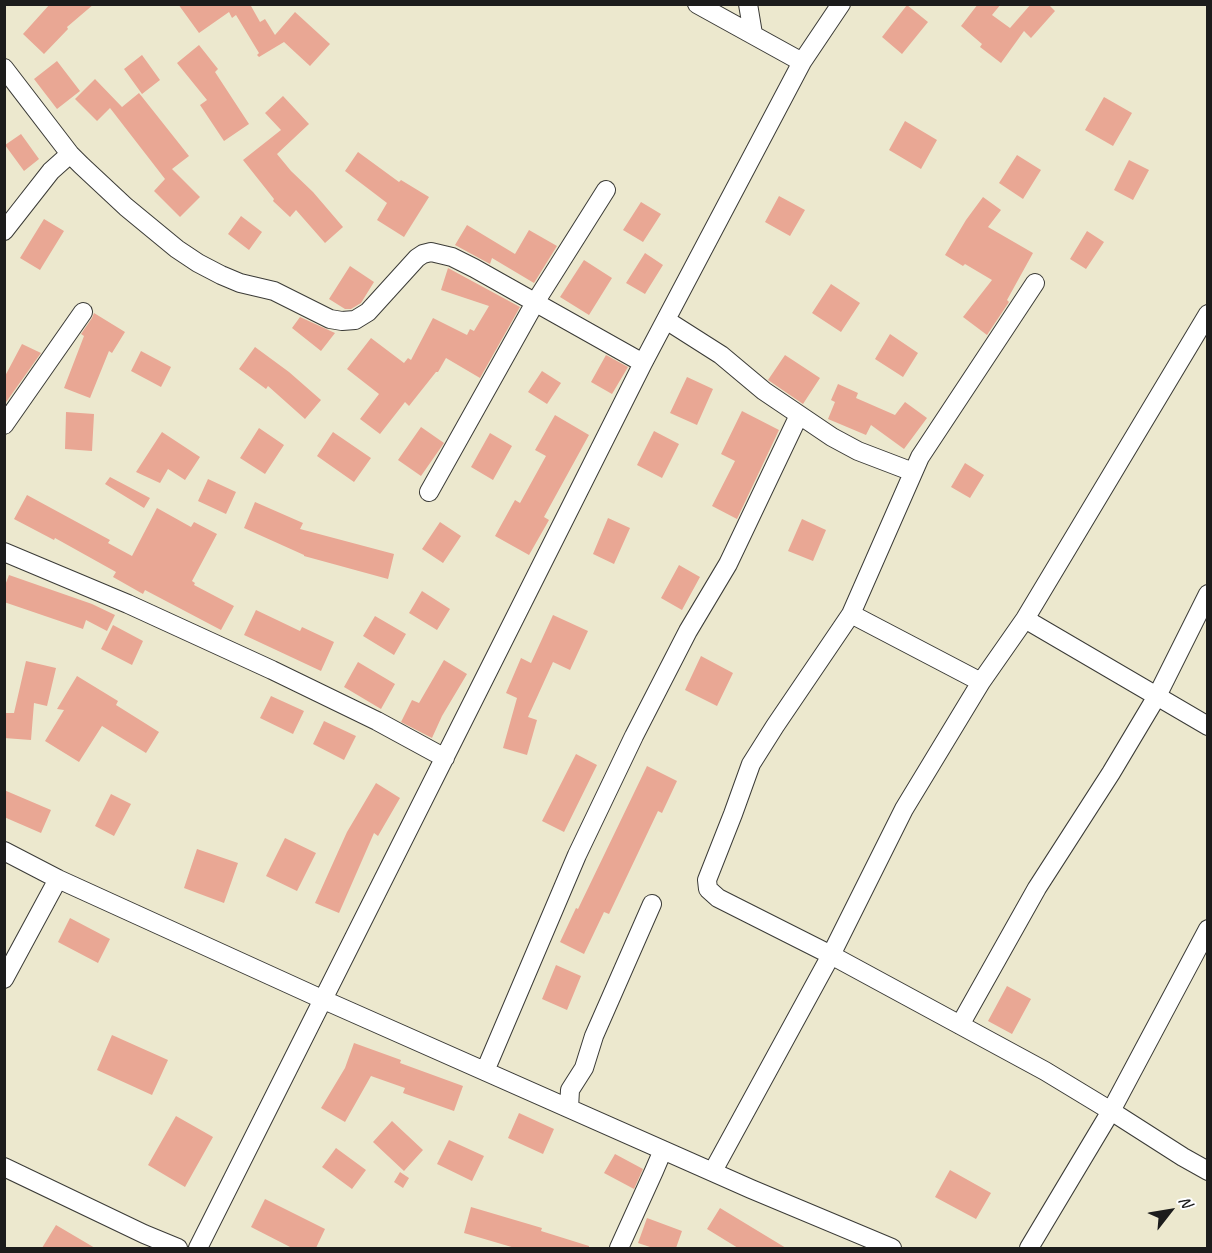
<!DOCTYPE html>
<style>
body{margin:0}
#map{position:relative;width:1212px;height:1253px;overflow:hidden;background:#ece8ce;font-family:Caveat,sans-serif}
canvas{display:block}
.frame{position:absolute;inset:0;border:6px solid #1c1c1c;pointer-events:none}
.north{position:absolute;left:1140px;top:1181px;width:60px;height:60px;-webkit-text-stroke:4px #fff;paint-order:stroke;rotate:59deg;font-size:16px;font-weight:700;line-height:24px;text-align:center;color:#1c1c1c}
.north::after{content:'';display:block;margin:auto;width:21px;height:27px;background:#1c1c1c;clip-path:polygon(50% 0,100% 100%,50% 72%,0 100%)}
</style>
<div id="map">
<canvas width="1212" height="1253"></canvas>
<div class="frame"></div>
<div class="north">N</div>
</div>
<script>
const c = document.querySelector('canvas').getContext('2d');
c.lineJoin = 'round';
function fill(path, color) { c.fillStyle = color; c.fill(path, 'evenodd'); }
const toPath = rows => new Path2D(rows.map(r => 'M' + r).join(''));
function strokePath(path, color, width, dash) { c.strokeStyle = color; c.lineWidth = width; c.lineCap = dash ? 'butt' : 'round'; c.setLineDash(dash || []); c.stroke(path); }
const building = toPath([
 [50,4,94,4,67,27,68,29,44,54,23,34],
 [178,4,254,4,251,6,260,22,265,19,275,35,295,12,330,44,310,66,284,42,259,57,257,55,259,53,236,15,232,18,229,12,199,33],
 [978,4,1001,4,992,15,1010,28,1031,4,1048,4,1055,11,1031,38,1024,31,1001,63,980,47,982,44,961,26],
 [907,5,928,22,902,54,882,37],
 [199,45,218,69,215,72,249,124,224,141,200,105,207,100,177,63],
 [142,55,160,80,142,94,124,69],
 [57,61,80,91,57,109,34,79],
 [95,79,122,107,139,93,189,156,172,169,200,197,180,217,154,191,165,179,110,108,97,121,75,99],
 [283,96,309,124,277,154,291,171,313,192,343,227,325,243,296,210,290,217,273,201,274,199,243,160,281,130,265,113],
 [1104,97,1132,113,1113,146,1085,130],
 [905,121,937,140,921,169,889,150],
 [21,134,39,159,24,171,5,145],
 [358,152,399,182,401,180,429,197,404,237,377,220,387,203,345,171],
 [1017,155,1041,170,1023,199,999,183],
 [1129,160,1149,170,1133,200,1114,190],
 [779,196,805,210,790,236,765,222],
 [983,197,1001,210,988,227,1033,253,1007,300,1009,302,987,335,963,317,992,280,965,264,963,266,945,255,966,220],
 [641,202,661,214,643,242,623,230],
 [241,216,262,232,249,250,228,234],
 [44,219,64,231,40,270,20,258],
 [467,225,515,254,529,230,557,246,534,283,492,258,490,264,455,245],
 [1087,231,1104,242,1086,269,1070,259],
 [645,253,663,265,645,294,626,283],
 [584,260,612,278,589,315,560,297],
 [350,266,374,282,361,303,351,309,345,309,329,299],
 [448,268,520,307,480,378,446,358,438,372,436,372,409,406,405,402,380,434,360,419,379,394,347,369,371,338,404,363,408,358,411,360,433,318,467,335,470,329,474,331,489,306,441,290],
 [831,284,860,303,841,332,812,313],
 [94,313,125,332,112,353,109,351,90,398,64,388,84,336,81,334,92,318],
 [300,317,335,333,321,351,292,328],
 [890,334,918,353,903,377,875,359],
 [22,344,41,353,4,405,4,378],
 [255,347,289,372,321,400,305,419,268,386,266,389,239,369],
 [141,351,171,367,161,387,131,371],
 [606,355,628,367,612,394,591,382],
 [785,355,820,378,803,404,768,380],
 [542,371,561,383,547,404,528,392],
 [687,377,713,389,697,425,670,413],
 [838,384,858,393,856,398,895,415,905,402,927,418,904,449,871,425,866,435,828,419,835,402,831,400],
 [742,411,779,430,737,519,712,506,735,461,721,454],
 [66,412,94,414,92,451,65,449],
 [555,415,589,435,544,517,549,520,529,555,495,536,515,500,520,503,546,456,535,450],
 [421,427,444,443,421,476,398,460],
 [259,428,284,445,265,474,240,458],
 [654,431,679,444,662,478,637,465],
 [162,432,200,457,185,480,168,469,160,483,136,472],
 [333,432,371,458,354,482,317,456],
 [490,433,512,446,493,480,471,467],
 [965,463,984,475,970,498,951,487],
 [110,477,150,498,144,508,105,484],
 [208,479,236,492,226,514,198,501],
 [27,495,110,540,108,543,132,556,157,508,191,527,194,522,217,534,192,581,195,583,194,585,234,606,221,630,145,590,143,594,113,577,116,572,55,538,54,540,14,519],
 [255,502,303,523,300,529,394,554,388,579,304,556,304,555,244,528],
 [608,518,630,528,614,564,593,554],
 [802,519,826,530,813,561,788,551],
 [440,522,461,536,443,563,422,549],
 [679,565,700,577,682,610,661,598],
 [9,575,92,604,115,615,107,631,86,620,83,629,4,602,4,588],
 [422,591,450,609,437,630,409,613],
 [256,610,300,631,302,627,334,642,321,671,244,635],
 [553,615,588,631,570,670,553,662,528,717,537,720,527,755,503,748,517,698,506,693,521,658,531,663],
 [375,616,406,634,394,655,363,636],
 [113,625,143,641,132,665,101,649],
 [701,656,733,673,717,706,685,690],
 [444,660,467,674,442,716,432,738,401,722,412,700,419,703],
 [26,661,56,668,47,706,34,703,31,740,4,738,4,713,14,713],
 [358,662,395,684,381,709,344,687],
 [77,676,118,701,116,705,159,732,146,753,102,726,79,762,45,741,64,710,57,709],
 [271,696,304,711,293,734,260,718],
 [324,721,356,736,344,760,313,744],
 [576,754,597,765,564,832,542,821],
 [647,766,677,781,662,813,658,811,609,914,604,912,584,954,560,942,576,908,578,909],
 [376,783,400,798,378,836,374,833,339,913,315,903,347,832],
 [4,790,51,810,41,833,4,817],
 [111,794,131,804,114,836,95,826],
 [285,838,316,853,297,891,266,876],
 [197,849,238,863,224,903,184,888],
 [70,918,110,939,98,963,58,942],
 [556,965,581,976,567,1010,542,999],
 [1007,986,1031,999,1012,1034,988,1021],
 [112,1035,168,1060,152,1095,97,1070],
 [354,1043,401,1060,400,1063,463,1086,454,1111,403,1093,405,1088,371,1076,345,1122,321,1108,345,1068],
 [519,1113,554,1129,543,1154,508,1138],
 [176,1116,213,1137,185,1187,148,1165],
 [392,1121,423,1150,404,1171,373,1142],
 [449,1140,484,1156,472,1181,437,1164],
 [336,1148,366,1170,352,1189,322,1167],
 [615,1154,643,1169,634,1189,604,1173],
 [950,1170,991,1193,976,1219,935,1197],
 [400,1172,409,1178,403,1188,394,1182],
 [265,1199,325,1229,316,1248,292,1248,251,1227],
 [471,1207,542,1228,541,1231,589,1246,589,1248,515,1248,464,1233],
 [720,1208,786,1248,738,1248,707,1229],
 [647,1218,682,1231,676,1248,653,1248,638,1243],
 [56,1225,95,1248,42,1248]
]);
const minor = toPath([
 [697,4,802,62],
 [748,4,753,34],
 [4,68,70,154,81,165,126,207,177,249,198,263,221,275,240,283,274,291,330,319,342,321,355,320,368,312,417,258,423,254,431,252,452,257,474,268,643,363],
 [4,231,51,171,70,154],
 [1035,283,920,457,851,614,775,726,751,764,733,814,707,880,708,889,718,898,831,955,1045,1071,1111,1111,1183,1157,1208,1171],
 [666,320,721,355,764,391,832,437,858,451,913,472],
 [4,425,83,312],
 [429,492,536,301,606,190],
 [4,552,128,604,272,670,377,721,445,758],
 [851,614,981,682],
 [1025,619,1208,726],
 [4,851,58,879,324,1000,751,1189,892,1248],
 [4,979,58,879],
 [960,1025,1037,888,1111,773,1157,696,1208,594],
 [485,1071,577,855,634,736,688,631,728,564,799,415],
 [569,1108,570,1090,584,1068,594,1036,652,904],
 [4,1167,144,1234,178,1248],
 [713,1171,831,955,904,809,981,682,1025,619,1208,314],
 [198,1248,643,363,802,62,841,4],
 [619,1248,654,1171,663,1150],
 [1029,1248,1111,1111,1208,929]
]);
fill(building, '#e9a794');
strokePath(minor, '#3b3b37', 20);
strokePath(minor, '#fff', 18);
</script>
